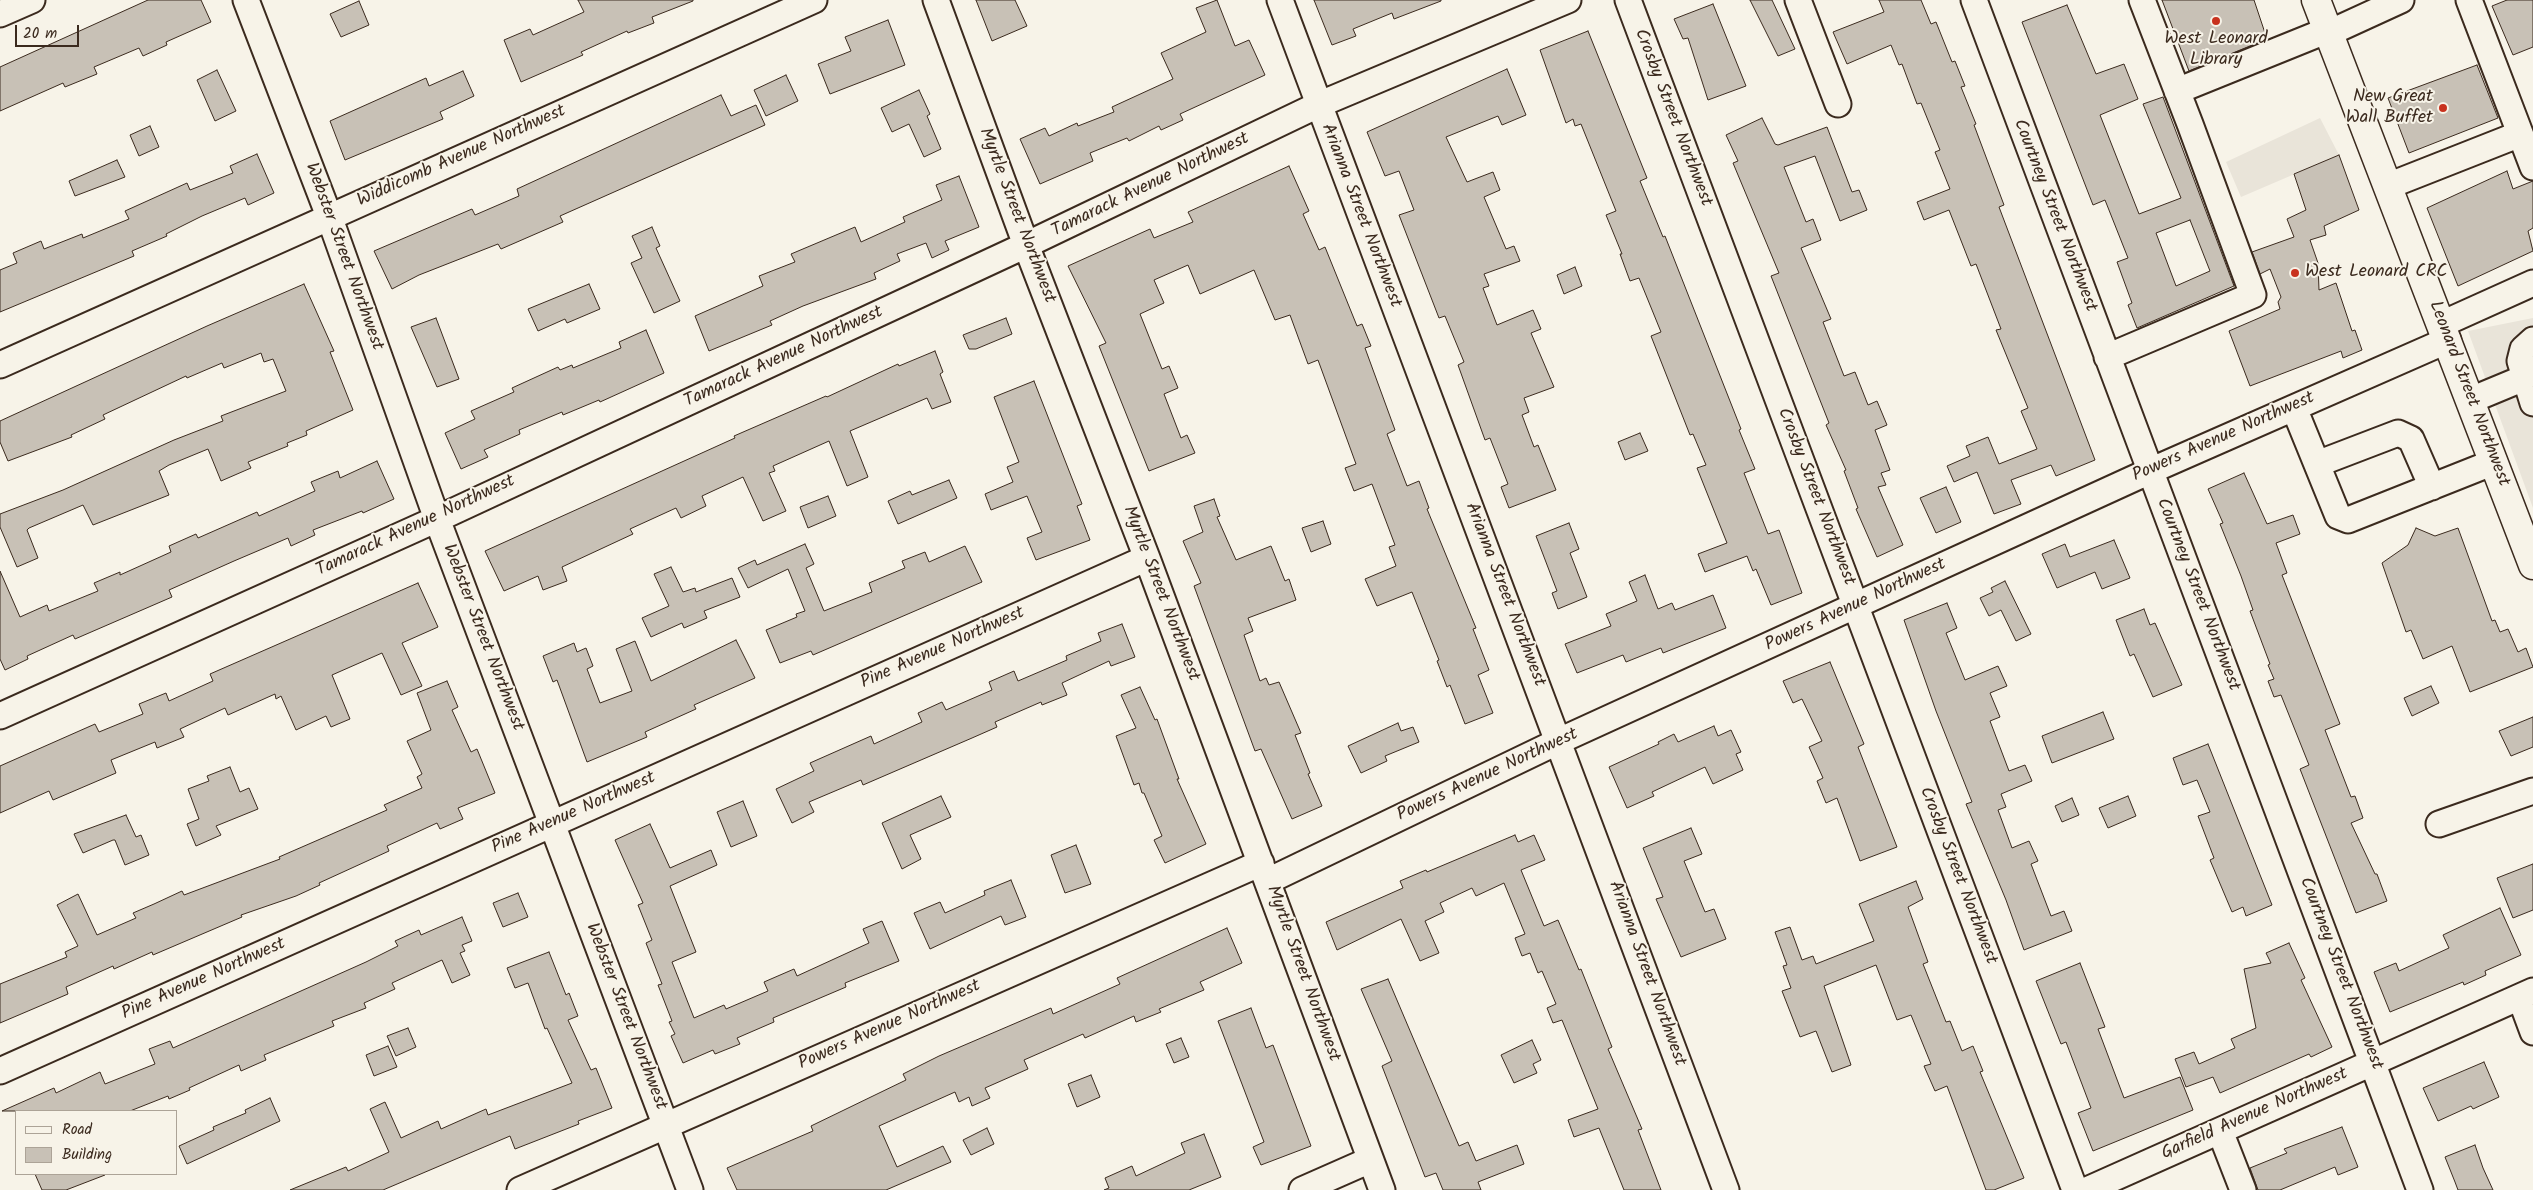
<!DOCTYPE html>
<style>
body{margin:0}
#map{position:relative;width:2533px;height:1190px;overflow:hidden;background:#f7f3e8;font-family:Kalam,sans-serif}
canvas{display:block}
.legend{position:absolute;left:15px;top:1110px;width:162px;height:65px;box-sizing:border-box;background:#f7f3e8;border:1px solid #aca397;margin:0;padding:6px 9px;list-style:none;font-size:15px;color:#3b2a1e}
.legend li{display:flex;align-items:center;gap:10px;height:25px}
.legend b{width:25px;border:1px solid #aca397}
.scale{position:absolute;left:15px;top:25px;width:64px;height:22px;box-sizing:border-box;border:2px solid #3b2a1e;border-top:0;padding-left:6px;font-size:15px;line-height:18px;white-space:nowrap;color:#3b2a1e;-webkit-text-stroke:4px #f7f3e8;paint-order:stroke}
</style>
<div id="map">
<canvas width="2533" height="1190"></canvas>
<ul class="legend">
<li><b style="height:6px;background:#f7f3e8"></b>Road</li>
<li><b style="height:14px;background:#c8c1b6"></b>Building</li>
</ul>
<div class="scale">20 m</div>
</div>
<script>
const c = document.querySelector('canvas').getContext('2d');
c.lineJoin = 'round';
function fill(path, color) { c.fillStyle = color; c.fill(path, 'evenodd'); }
const toPath = rows => new Path2D(rows.map(r => 'M' + r).join(''));
function strokePath(path, color, width, dash) { c.strokeStyle = color; c.lineWidth = width; c.lineCap = dash ? 'butt' : 'round'; c.setLineDash(dash || []); c.stroke(path); }
function write(font, color, halo, rows, align = 'center') {
  c.font = font + ' Kalam,sans-serif'; c.lineWidth = 4; c.setLineDash([]); c.textBaseline = 'middle'; c.strokeStyle = halo; c.fillStyle = color; for (const [text, x, y, turn = 0] of rows) {
    c.save(); c.translate(x, y); c.rotate((+turn || 0) * Math.PI / 180); c.textAlign = isNaN(turn) ? turn : align; if (halo) c.strokeText(text, 0, 0); c.fillText(text, 0, 0); c.restore();
  }
}
const built = toPath([
 [2320,118,2339,155,2241,197,2226,162],
 [2533,318,2533,508,2468,331]
]);
const building = toPath([
 [148,0,201,0,211,22,166,42,167,45,143,56,139,48,94,67,97,74,65,87,63,83,0,111,0,67,148,0],
 [578,0,693,0,693,1,652,17,654,23,628,33,627,31,581,52,583,55,521,82,504,40,530,29,533,35,584,12,578,0],
 [976,0,1015,0,1027,26,992,41,976,0],
 [1217,0,1235,46,1249,40,1265,75,1180,114,1183,120,1161,130,1159,126,1129,141,1127,138,1090,153,1093,161,1040,184,1020,139,1045,128,1049,136,1077,123,1078,126,1114,112,1112,107,1173,79,1161,53,1206,32,1196,8,1217,0],
 [1314,0,1441,0,1441,1,1394,19,1392,13,1353,29,1356,36,1332,45,1314,0],
 [1750,0,1772,0,1795,49,1778,56,1750,0],
 [1879,0,1921,0,1931,24,1936,22,1952,62,1955,61,1965,86,1961,87,1976,124,1974,125,2004,205,1999,207,2095,460,2056,476,2051,465,2011,480,2021,504,1994,514,1977,472,1954,482,1947,466,1970,456,1966,446,1988,437,1999,464,2037,449,2021,411,2028,408,1996,330,2001,329,1976,264,1971,266,1949,210,1924,220,1917,202,1950,189,1935,152,1940,150,1921,103,1917,104,1902,64,1899,65,1891,45,1847,64,1833,32,1884,12,1879,0],
 [2162,0,2254,0,2267,39,2189,71,2162,0],
 [2507,0,2533,0,2533,47,2513,55,2492,6,2507,0],
 [359,1,369,25,341,37,330,14,359,1],
 [1713,4,1746,86,1708,100,1688,38,1683,39,1674,19,1713,4],
 [2067,5,2096,74,2124,64,2138,99,2100,115,2139,214,2181,198,2143,104,2163,97,2234,286,2137,328,2128,305,2132,303,2117,262,2128,258,2105,200,2093,205,2022,22,2067,5],
 [2190,220,2210,271,2176,286,2156,233,2190,220],
 [888,20,905,65,830,94,818,64,851,51,845,37,888,20],
 [1588,31,1647,178,1640,181,1663,237,1665,236,1741,429,1739,430,1755,469,1744,473,1768,534,1779,530,1802,593,1771,605,1756,569,1753,571,1747,556,1705,572,1698,554,1727,543,1697,468,1706,465,1693,434,1690,435,1651,336,1661,332,1639,278,1630,281,1620,254,1622,254,1606,215,1616,211,1581,124,1575,126,1573,119,1566,123,1540,50,1588,31],
 [2477,65,2498,118,2409,153,2388,98,2477,65],
 [1507,69,1526,115,1502,125,1498,116,1446,137,1467,182,1493,172,1500,190,1484,197,1506,249,1514,246,1520,261,1484,274,1489,286,1483,288,1497,325,1533,310,1541,329,1531,333,1554,387,1524,398,1529,412,1522,415,1534,447,1538,445,1556,490,1509,508,1501,487,1508,484,1490,438,1485,440,1458,365,1464,362,1445,316,1439,318,1399,215,1414,210,1399,171,1385,176,1367,132,1507,69],
 [217,70,236,111,215,121,197,80,217,70],
 [463,71,474,96,440,112,443,119,345,160,330,121,426,78,429,86,463,71],
 [786,75,798,101,766,116,754,90,786,75],
 [919,90,930,114,927,116,941,149,924,157,909,124,892,132,881,108,919,90],
 [721,95,731,116,756,105,765,125,560,216,563,222,501,249,498,244,419,275,392,289,374,251,472,209,475,215,519,196,517,189,721,95],
 [1762,118,1775,144,1778,145,1827,127,1852,192,1859,190,1867,210,1840,221,1815,156,1784,167,1806,222,1813,219,1821,240,1801,248,1831,319,1823,322,1844,376,1855,372,1868,405,1877,401,1887,425,1875,430,1890,470,1881,473,1886,485,1878,487,1903,545,1877,557,1856,509,1858,508,1844,471,1846,470,1826,425,1829,423,1771,276,1779,273,1733,163,1738,161,1726,135,1762,118],
 [150,126,159,147,139,156,130,135,150,126],
 [257,154,274,193,248,205,245,198,202,216,166,234,167,236,132,251,134,256,0,312,0,270,17,263,13,253,41,241,44,249,82,234,83,238,129,219,125,211,187,183,190,190,233,173,230,166,257,154],
 [2339,155,2359,210,2324,226,2326,235,2310,240,2318,263,2319,290,2336,283,2352,331,2355,330,2362,350,2343,358,2341,351,2250,386,2229,331,2280,309,2278,302,2281,297,2270,269,2260,274,2252,252,2294,237,2287,219,2306,210,2294,174,2339,155],
 [117,160,125,177,75,196,69,181,117,160],
 [1289,166,1309,211,1303,214,1319,250,1325,247,1357,326,1362,324,1371,346,1365,348,1395,430,1387,434,1407,486,1419,481,1429,508,1427,509,1476,628,1473,629,1489,670,1478,675,1493,713,1465,724,1450,685,1447,687,1437,661,1439,660,1412,592,1377,606,1365,579,1396,566,1389,547,1395,545,1372,484,1354,491,1345,468,1356,464,1318,360,1308,364,1290,315,1275,320,1254,270,1200,294,1188,265,1154,280,1164,303,1140,314,1162,369,1169,366,1178,388,1164,394,1181,438,1187,435,1195,453,1149,471,1099,346,1106,343,1068,266,1150,229,1154,238,1193,222,1188,212,1289,166],
 [2507,171,2513,189,2533,181,2533,228,2528,231,2533,251,2458,286,2427,208,2507,171],
 [959,176,979,227,945,241,949,250,932,258,926,243,897,254,900,261,874,273,876,279,803,306,770,321,772,325,709,351,695,316,763,286,759,276,795,262,791,254,855,227,861,242,905,222,903,217,942,200,936,185,959,176],
 [652,227,660,246,656,248,680,301,654,313,631,263,642,258,632,236,652,227],
 [1575,267,1582,286,1564,294,1557,275,1575,267],
 [304,284,334,351,330,352,353,410,306,431,307,435,287,443,288,446,248,462,251,468,221,481,208,449,169,465,159,471,169,495,93,525,83,505,29,528,27,530,38,558,17,567,0,527,0,514,63,490,174,440,223,421,221,416,286,391,273,359,264,362,261,353,224,368,222,363,187,378,186,376,103,415,105,419,71,435,72,437,8,461,0,442,0,421,207,326,304,284],
 [589,284,600,309,567,323,565,319,538,331,528,309,589,284],
 [436,318,459,379,437,387,411,327,436,318],
 [1006,318,1012,334,976,349,969,349,963,335,1006,318],
 [646,330,664,373,600,402,599,400,563,415,562,412,519,430,520,434,484,450,488,457,461,469,445,433,475,419,471,411,514,392,512,388,558,367,560,370,572,365,573,368,621,348,619,342,646,330],
 [935,351,943,372,940,374,951,402,932,409,927,398,850,431,868,477,847,486,829,441,773,466,775,471,769,473,786,511,763,521,743,477,702,496,706,506,681,518,676,508,630,529,633,534,562,567,567,581,543,590,538,576,504,591,485,551,735,438,734,436,826,396,827,397,898,364,899,366,935,351],
 [1034,381,1082,504,1077,506,1090,540,1036,560,1027,538,1042,532,1027,496,991,510,985,494,1013,482,1007,467,1019,462,994,397,1034,381],
 [1640,433,1648,451,1625,460,1618,442,1640,433],
 [377,461,394,499,363,513,362,511,313,530,315,535,291,546,288,538,234,561,169,590,172,597,75,639,73,635,27,656,28,659,5,670,0,659,0,571,20,617,47,605,49,611,98,591,94,583,120,572,120,575,171,552,169,546,196,534,198,538,257,512,259,516,315,491,311,482,338,471,340,478,377,461],
 [2244,473,2267,524,2293,515,2300,534,2276,543,2287,573,2282,575,2340,724,2325,730,2351,797,2355,796,2363,818,2351,823,2375,874,2377,874,2387,901,2356,913,2300,769,2309,765,2281,695,2274,697,2268,681,2274,679,2268,665,2270,664,2250,611,2253,610,2241,576,2220,524,2223,523,2208,489,2244,473],
 [949,480,957,498,898,524,888,501,910,491,912,495,949,480],
 [1946,487,1961,522,1936,533,1920,498,1946,487],
 [828,496,836,516,808,528,800,507,828,496],
 [1214,499,1220,516,1217,517,1236,560,1271,546,1285,581,1289,579,1296,600,1248,618,1253,631,1244,635,1260,681,1266,678,1269,685,1279,682,1301,733,1295,735,1310,773,1308,774,1322,806,1292,819,1261,749,1255,751,1194,586,1201,583,1183,541,1203,532,1194,506,1214,499],
 [1323,521,1331,544,1311,552,1302,528,1323,521],
 [1569,523,1579,549,1570,553,1587,597,1558,609,1552,593,1557,591,1536,536,1569,523],
 [2416,528,2435,536,2458,528,2492,621,2495,620,2500,632,2508,629,2518,652,2526,648,2533,667,2470,692,2452,646,2423,659,2411,630,2406,632,2382,563,2408,545,2416,528],
 [2114,540,2130,578,2102,589,2095,572,2057,588,2042,554,2065,544,2070,557,2114,540],
 [805,544,814,564,806,568,824,611,872,592,869,583,905,568,902,561,925,552,929,562,965,546,982,582,813,655,811,651,780,663,766,630,797,617,796,614,805,611,788,569,748,588,738,568,755,560,757,565,805,544],
 [671,567,683,592,695,588,696,592,732,578,740,597,704,611,707,618,684,628,682,623,651,637,642,618,669,606,654,574,671,567],
 [1645,575,1658,609,1672,603,1675,610,1713,595,1726,628,1663,653,1661,648,1626,662,1623,655,1577,673,1565,644,1611,626,1606,614,1637,601,1629,582,1645,575],
 [2005,581,2031,634,2016,641,2001,610,1989,616,1980,598,1993,592,1991,588,2005,581],
 [418,583,438,627,402,643,422,686,401,695,382,653,332,675,350,719,331,727,326,716,296,730,281,696,276,699,275,694,228,715,225,708,180,729,184,737,157,748,155,742,111,760,116,773,53,800,49,791,0,813,0,766,95,724,99,732,143,714,139,704,166,693,169,701,213,681,210,674,418,583],
 [1947,603,1957,628,1946,633,1965,680,1998,666,2007,686,1990,693,2000,717,1990,721,2009,771,2025,765,2032,781,2001,794,2006,807,1998,810,2012,848,2029,841,2038,861,2031,864,2051,916,2064,911,2072,931,2024,950,2006,900,1966,804,1972,802,1936,711,1904,620,1947,603],
 [2144,609,2150,625,2155,623,2182,685,2153,697,2134,654,2130,656,2116,620,2144,609],
 [1122,624,1135,657,1111,666,1109,661,1062,683,1067,695,1042,705,1041,702,995,722,997,727,972,738,863,785,861,780,809,802,814,812,792,823,776,789,814,771,810,763,871,736,874,744,922,722,918,713,942,702,946,710,992,690,989,682,1014,671,1018,681,1067,660,1066,656,1101,641,1098,633,1122,624],
 [736,640,755,678,694,705,696,709,645,732,647,737,587,762,557,680,553,682,543,656,574,643,577,652,586,648,593,666,587,669,600,703,632,691,616,649,635,641,651,681,736,640],
 [1830,662,1864,744,1858,747,1897,847,1860,861,1837,798,1826,803,1817,781,1823,778,1809,747,1822,741,1802,699,1793,703,1783,681,1830,662],
 [447,681,458,707,452,710,471,752,477,749,495,793,458,808,463,819,440,829,437,823,387,846,389,851,319,883,320,885,296,896,241,915,242,917,153,955,152,952,114,969,113,966,66,987,68,994,0,1023,0,984,67,957,65,952,78,946,57,905,78,894,97,935,136,918,133,913,154,904,182,891,184,895,280,859,279,857,387,810,384,805,422,788,417,777,422,774,407,741,431,730,417,693,447,681],
 [2431,686,2439,703,2412,716,2404,698,2431,686],
 [1140,687,1155,720,1157,719,1179,779,1177,779,1206,844,1165,863,1154,840,1162,836,1144,793,1142,793,1139,783,1134,785,1116,736,1136,728,1121,695,1140,687],
 [2103,712,2114,739,2052,763,2042,736,2103,712],
 [2533,717,2533,747,2511,756,2499,731,2533,717],
 [1398,723,1401,731,1413,727,1419,742,1385,756,1387,761,1361,773,1348,746,1398,723],
 [1714,726,1718,736,1731,730,1741,752,1736,754,1743,770,1713,784,1705,767,1652,792,1654,796,1627,808,1609,767,1659,744,1658,742,1674,734,1678,742,1714,726],
 [2208,744,2272,905,2246,916,2243,907,2232,912,2210,860,2214,858,2198,816,2210,812,2197,780,2183,785,2173,758,2208,744],
 [230,767,240,792,249,788,258,809,216,826,221,835,196,846,187,824,199,819,188,789,209,781,207,776,230,767],
 [941,796,951,817,910,835,921,859,902,869,882,823,941,796],
 [2128,796,2136,816,2108,828,2099,808,2128,796],
 [2072,798,2079,815,2062,822,2055,806,2072,798],
 [743,801,757,836,731,847,717,812,743,801],
 [126,815,136,837,141,835,149,855,125,865,115,840,113,840,83,853,74,834,126,815],
 [650,824,670,868,711,850,717,865,670,886,696,952,672,962,694,1018,724,1005,726,1009,768,991,764,982,794,969,797,976,869,943,863,929,882,921,899,961,845,983,846,987,773,1018,774,1022,737,1038,740,1044,715,1054,713,1050,683,1063,671,1036,675,1034,669,1022,672,1021,658,985,662,984,646,943,652,940,638,905,643,903,615,840,650,824],
 [1691,828,1702,854,1684,861,1705,912,1714,909,1726,939,1681,957,1656,899,1663,897,1643,848,1691,828],
 [1515,835,1518,842,1534,835,1545,860,1521,870,1544,926,1558,920,1579,970,1581,969,1612,1047,1608,1049,1642,1129,1638,1130,1661,1190,1624,1190,1599,1128,1574,1137,1568,1120,1598,1109,1562,1020,1553,1023,1547,1008,1556,1004,1542,971,1538,973,1530,953,1522,956,1515,938,1525,934,1504,883,1476,896,1472,888,1440,903,1444,912,1425,921,1439,953,1420,961,1401,919,1337,950,1326,922,1403,888,1400,881,1426,870,1427,872,1515,835],
 [1076,845,1091,884,1065,893,1051,855,1076,845],
 [2533,864,2533,910,2513,918,2497,878,2533,864],
 [1011,880,1026,917,1005,925,1001,916,930,949,914,913,940,902,945,913,985,895,984,891,1011,880],
 [1916,881,1923,899,1908,907,1928,962,1923,964,1946,1022,1950,1021,1962,1051,1973,1046,1983,1071,1980,1072,2024,1178,1994,1190,1986,1190,1947,1086,1935,1091,1924,1066,1931,1064,1911,1015,1897,1020,1876,965,1824,986,1851,1065,1832,1072,1816,1031,1800,1037,1782,991,1791,988,1783,966,1787,965,1775,932,1790,927,1802,960,1813,956,1816,964,1874,941,1859,904,1916,881],
 [518,893,528,917,503,927,493,903,518,893],
 [2500,908,2521,955,2485,971,2486,975,2464,985,2463,982,2390,1012,2374,972,2396,963,2399,971,2449,948,2443,935,2500,908],
 [462,917,472,941,462,945,465,951,460,953,470,975,452,983,442,960,392,983,395,989,364,1003,366,1008,332,1021,334,1026,264,1055,266,1060,241,1071,239,1065,189,1088,190,1090,169,1099,168,1096,130,1111,2,1111,54,1088,56,1093,100,1072,105,1084,155,1064,149,1049,170,1041,173,1048,366,962,398,946,395,941,419,930,421,935,462,917],
 [1227,928,1242,963,1200,982,1204,990,1159,1009,1161,1012,1136,1022,1134,1016,1085,1038,1083,1034,1024,1060,1028,1069,985,1088,990,1098,972,1106,969,1097,959,1102,955,1092,879,1126,897,1167,943,1146,951,1162,886,1190,737,1190,727,1168,813,1131,811,1126,906,1080,903,1074,939,1056,1051,1008,1053,1014,1120,984,1117,978,1227,928],
 [2289,943,2305,978,2301,980,2332,1047,2311,1057,2309,1054,2220,1093,2213,1077,2186,1087,2175,1059,2194,1052,2199,1064,2235,1048,2231,1039,2256,1028,2244,969,2271,963,2266,953,2289,943],
 [549,952,566,995,569,993,578,1016,568,1020,591,1070,596,1068,612,1108,578,1121,579,1124,515,1149,510,1136,383,1190,290,1190,346,1167,348,1171,389,1152,370,1109,385,1102,401,1138,438,1121,441,1129,486,1109,488,1115,572,1083,547,1028,545,1029,528,983,515,988,507,968,549,952],
 [2080,963,2105,1027,2098,1029,2124,1098,2180,1077,2193,1110,2093,1151,2078,1113,2091,1108,2066,1042,2061,1044,2036,981,2080,963],
 [1388,979,1459,1146,1468,1142,1476,1161,1517,1145,1524,1164,1478,1182,1481,1190,1443,1190,1436,1173,1425,1177,1382,1066,1392,1061,1361,989,1388,979],
 [1251,1008,1266,1048,1273,1045,1311,1146,1261,1165,1253,1147,1264,1142,1218,1021,1251,1008],
 [408,1028,416,1047,396,1056,387,1036,408,1028],
 [1181,1038,1189,1057,1174,1063,1166,1044,1181,1038],
 [1532,1040,1541,1060,1533,1064,1537,1073,1514,1083,1501,1055,1532,1040],
 [388,1046,397,1067,374,1076,366,1055,388,1046],
 [2484,1062,2499,1097,2473,1109,2471,1106,2438,1121,2423,1088,2484,1062],
 [1091,1075,1100,1097,1077,1107,1068,1084,1091,1075],
 [270,1098,280,1121,187,1164,179,1146,214,1130,213,1127,246,1113,245,1110,270,1098],
 [2342,1127,2358,1167,2338,1175,2335,1167,2280,1190,2258,1190,2250,1168,2287,1153,2284,1149,2342,1127],
 [987,1128,994,1144,971,1155,963,1140,987,1128],
 [1204,1134,1221,1177,1189,1190,1104,1190,1109,1188,1105,1178,1132,1166,1136,1176,1185,1153,1181,1143,1204,1134],
 [2475,1145,2483,1168,2493,1190,2458,1190,2455,1182,2445,1157,2475,1145],
 [35,1174,105,1174,105,1175,66,1190,42,1190,35,1174]
]);
const minor = toPath([
 [246,0,329,216,437,519,690,1190],
 [936,0,1026,245,1147,558,1382,1190],
 [1280,0,1726,1190],
 [1628,0,2075,1190],
 [1798,0,1838,104],
 [1974,0,2420,1190],
 [2469,0,2533,167],
 [0,14,32,0],
 [2329,33,2401,0],
 [2177,91,2328,30],
 [2388,186,2520,134],
 [2442,324,2533,283],
 [2533,340,2523,349,2520,361,2533,403],
 [2107,357,2253,295,2190,124,2142,0],
 [0,365,814,0],
 [2471,400,2524,378],
 [2294,408,2338,516,2348,520,2494,462],
 [2317,464,2398,433,2411,439,2432,487],
 [0,716,437,519,1026,245,1318,105,1568,0],
 [2439,824,2533,791],
 [1268,881,1559,741,2150,471,2448,340],
 [2520,997,2533,1032],
 [0,1071,1147,558],
 [2220,1131,2243,1190],
 [520,1190,1261,863],
 [1302,1190,1370,1160],
 [2087,1190,2533,991]
]);
const major = toPath([
 [2316,0,2533,565]
]);
const markers = [
 [2216,21,5,"#c8321e"],
 [2443,108,5,"#c8321e"],
 [2295,273,5,"#c8321e"]
];
const poiNames = [
 ["West Leonard",2216,40],
 ["Library",2216,61],
 ["New Great",2433,98,"right"],
 ["Wall Buffet",2433,119,"right"],
 ["West Leonard CRC",2305,273,"left"]
];
const streetNames = [
 ["Crosby Street Northwest",1672,118,69],
 ["Widdicomb Avenue Northwest",462,157,-24],
 ["Tamarack Avenue Northwest",1151,186,-26],
 ["Myrtle Street Northwest",1016,216,69],
 ["Arianna Street Northwest",1360,216,69],
 ["Courtney Street Northwest",2054,216,69],
 ["Webster Street Northwest",343,257,70],
 ["Tamarack Avenue Northwest",784,358,-25],
 ["Leonard Street Northwest",2468,394,69],
 ["Powers Avenue Northwest",2224,438,-24],
 ["Crosby Street Northwest",1815,497,69],
 ["Tamarack Avenue Northwest",416,527,-25],
 ["Myrtle Street Northwest",1160,594,69],
 ["Arianna Street Northwest",1504,595,69],
 ["Courtney Street Northwest",2197,595,69],
 ["Powers Avenue Northwest",1856,606,-25],
 ["Webster Street Northwest",482,638,69],
 ["Pine Avenue Northwest",943,649,-24],
 ["Powers Avenue Northwest",1488,776,-25],
 ["Pine Avenue Northwest",574,814,-24],
 ["Crosby Street Northwest",1957,876,69],
 ["Myrtle Street Northwest",1302,974,70],
 ["Arianna Street Northwest",1646,974,70],
 ["Courtney Street Northwest",2340,974,69],
 ["Pine Avenue Northwest",204,980,-24],
 ["Webster Street Northwest",625,1017,69],
 ["Powers Avenue Northwest",890,1026,-24],
 ["Garfield Avenue Northwest",2255,1115,-24]
];
fill(built, '#e9e4d9');
fill(building, '#c8c1b6');
strokePath(building, '#3b2a1e', 1);
strokePath(minor, '#3b2a1e', 29);
strokePath(major, '#3b2a1e', 31);
strokePath(minor, '#f7f3e8', 25);
strokePath(major, '#f7f3e8', 28);
for (const [x, y, r, color] of markers) { const dot = new Path2D(); dot.arc(x, y, r, 0, 2 * Math.PI); c.fillStyle = color; c.fill(dot); strokePath(dot, '#f7f3e8', 2); }
write('18px', '#3b2a1e', '#f7f3e8', poiNames);
write('18px', '#3b2a1e', '#f7f3e8', streetNames);
</script>
